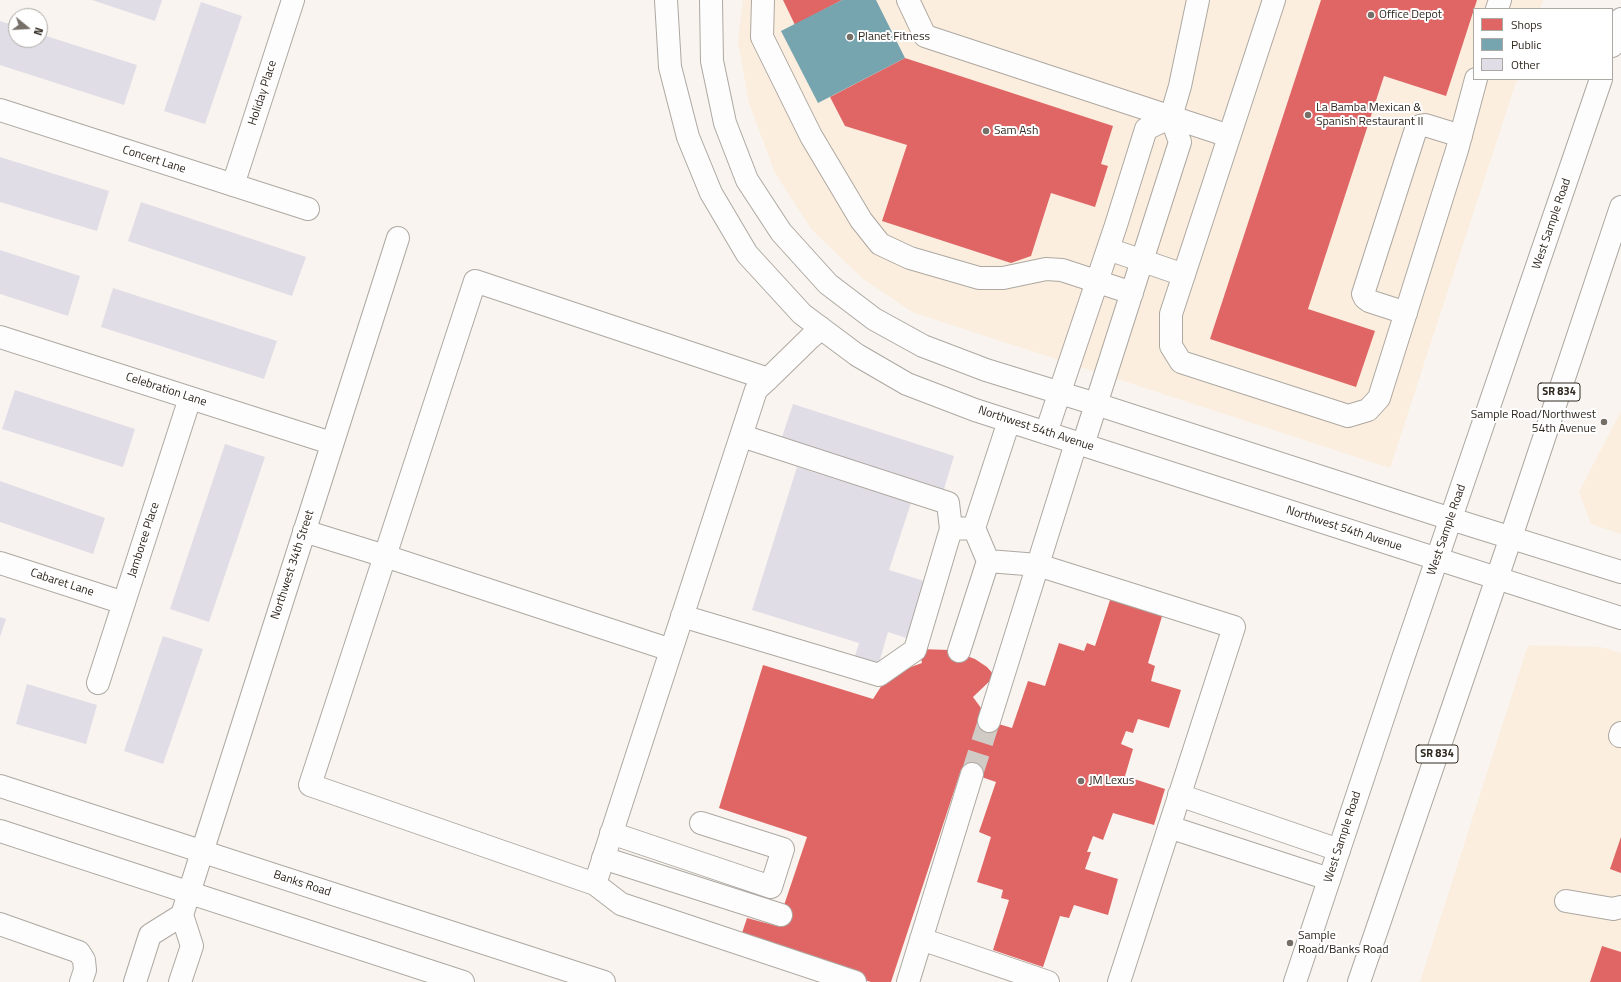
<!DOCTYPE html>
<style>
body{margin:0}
#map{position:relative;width:1621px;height:982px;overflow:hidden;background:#f9f4ef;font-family:"Titillium Web",sans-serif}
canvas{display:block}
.legend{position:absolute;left:1473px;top:8px;width:140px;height:72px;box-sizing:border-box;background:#fff;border:1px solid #aca9a5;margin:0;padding:5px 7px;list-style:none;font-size:12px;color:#2f281f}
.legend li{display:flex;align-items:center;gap:8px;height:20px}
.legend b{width:20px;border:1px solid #aca9a5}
.north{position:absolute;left:8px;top:8px;width:40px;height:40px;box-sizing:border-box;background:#fff;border:1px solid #aca9a5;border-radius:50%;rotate:108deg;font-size:11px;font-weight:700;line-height:16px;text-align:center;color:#2f281f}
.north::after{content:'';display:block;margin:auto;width:14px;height:18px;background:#766f68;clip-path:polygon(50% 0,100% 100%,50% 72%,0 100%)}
</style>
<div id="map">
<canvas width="1621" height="982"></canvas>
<ul class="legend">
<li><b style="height:11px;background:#e06666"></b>Shops</li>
<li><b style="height:11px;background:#76a5af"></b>Public</li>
<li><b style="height:11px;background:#e1dde7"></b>Other</li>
</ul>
<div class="north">N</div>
</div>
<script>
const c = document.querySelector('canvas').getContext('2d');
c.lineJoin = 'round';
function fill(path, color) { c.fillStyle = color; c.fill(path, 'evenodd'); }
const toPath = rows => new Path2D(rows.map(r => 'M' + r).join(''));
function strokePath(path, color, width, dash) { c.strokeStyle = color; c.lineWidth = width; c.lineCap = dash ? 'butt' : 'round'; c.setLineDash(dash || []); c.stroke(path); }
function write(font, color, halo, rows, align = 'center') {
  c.font = font + ' "Titillium Web",sans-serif'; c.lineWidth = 4; c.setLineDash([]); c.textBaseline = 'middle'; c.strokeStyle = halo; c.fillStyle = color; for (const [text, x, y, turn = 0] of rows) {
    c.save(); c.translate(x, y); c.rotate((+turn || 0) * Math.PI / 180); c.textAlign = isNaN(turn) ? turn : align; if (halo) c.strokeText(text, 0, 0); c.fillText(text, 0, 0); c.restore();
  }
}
const built = toPath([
 [743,0,1543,0,1540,9,1474,9,1474,79,1517,79,1390,468,912,312,862,278,812,230,775,173,749,103,738,42],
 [1621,411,1621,534,1591,524,1579,492],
 [1528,645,1601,647,1621,653,1621,982,1420,982]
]);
const shops = toPath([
 [783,0,842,0,795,25],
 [1321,0,1477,0,1446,96,1384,76,1308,309,1375,331,1356,387,1210,339],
 [905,58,1113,126,1101,164,1108,166,1095,207,1051,193,1031,256,1011,263,882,221,907,145,845,126,830,97],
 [1111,597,1163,613,1148,663,1155,666,1151,681,1181,690,1169,728,1138,719,1133,733,1126,731,1121,744,1133,749,1125,776,1165,789,1154,825,1113,813,1103,840,1093,836,1087,852,1091,852,1085,869,1118,879,1108,915,1074,905,1069,918,1060,916,1043,967,993,950,1009,900,1001,898,1003,890,977,882,991,837,979,832,996,782,961,770,891,982,871,982,740,939,747,918,777,926,807,837,719,808,763,665,873,699,882,685,895,675,908,668,922,663,919,649,950,650,975,659,987,667,995,676,973,697,981,708,985,720,1012,728,1028,681,1045,686,1059,643,1084,651,1087,643,1095,646],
 [1621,837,1621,873,1610,869],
 [1602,946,1621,952,1621,982,1590,982]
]);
const public = toPath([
 [842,0,876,0,905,58,818,103,781,31]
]);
const building = toPath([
 [92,0,162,0,155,21],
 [201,2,242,16,205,124,164,111],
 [0,21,16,26,16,40,40,40,40,34,137,65,124,105,0,65],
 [0,157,109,191,97,231,0,202],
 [141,202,306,257,292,296,128,241],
 [0,250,80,276,68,316,0,294],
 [113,288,277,341,264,379,101,327],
 [15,390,135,429,123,467,2,429],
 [793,404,954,456,944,489,782,437],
 [225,444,265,457,209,622,170,609],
 [797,467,911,503,889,570,940,586,922,643,888,632,879,663,855,656,859,643,752,610],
 [0,481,105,518,93,554,0,522],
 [0,617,6,619,0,637],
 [163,636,203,649,163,764,124,751],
 [27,684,97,705,86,744,16,724]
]);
const minorTunnel = toPath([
 [972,774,989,721]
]);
const minor = toPath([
 [666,0,670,67,688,137,711,193,747,254,802,314,857,355,907,384,975,410,1621,618],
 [711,0,712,61,725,123,747,180,781,232,828,284,874,319,923,346,986,370,1096,404,1451,519,1621,572],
 [763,0,762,37,811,136,861,220,880,244,910,258,979,278,1003,278,1046,269,1062,270,1132,293],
 [908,0,925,36,1229,136],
 [1274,0,1171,314,1171,346,1181,362,1348,416,1368,410,1379,398,1457,150,1476,79],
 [1497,9,1500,0],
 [0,110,308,209],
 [233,185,293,0],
 [1108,249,1184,275],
 [1406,313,1369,301,1365,298,1363,294,1416,129,1420,126,1425,125,1461,136],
 [0,337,331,443],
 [768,379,475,281,310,785,595,884,756,390,768,379,810,338,821,328],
 [1046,433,1116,225,1146,129,1171,117],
 [742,436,948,503,951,529],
 [1083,445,1180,142,1171,117,1180,86,1198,0],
 [304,531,385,556,671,650],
 [988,561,1038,565,1234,627,1119,982],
 [0,563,124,603],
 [682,616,879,675,915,650,951,529,974,528],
 [959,651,988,561,974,528,1009,421],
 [98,683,190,398],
 [989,721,1076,443],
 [1620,736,1621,733],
 [0,786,604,982],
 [1179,795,1339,850],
 [1169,827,1329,879],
 [0,831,463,982],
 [611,833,771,887,783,849,701,823],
 [603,858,781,915],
 [595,884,621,904,855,982],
 [1566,901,1613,909,1621,907],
 [0,924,79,952,84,960,85,970,81,982],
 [921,939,1048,982],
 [135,982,150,935,182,915],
 [180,982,192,946,182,915,398,238],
 [908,982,972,774]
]);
const major = toPath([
 [1612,46,1621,19],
 [1295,982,1399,670,1601,79],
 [1359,982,1511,537,1621,207]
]);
const markers = [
 [1371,15,4,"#766f68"],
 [850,37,4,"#766f68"],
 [1308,115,4,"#766f68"],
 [986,131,4,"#766f68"],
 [1604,422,4,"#766f68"],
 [1081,781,4,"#766f68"],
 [1290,943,4,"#766f68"]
];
const shields = [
 [1559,392,42],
 [1437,754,42]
];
const shieldNames = [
 ["SR 834",1559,392],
 ["SR 834",1437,754]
];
const poiNames = [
 ["Office Depot",1379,15],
 ["Planet Fitness",858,37],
 ["La Bamba Mexican &",1316,108],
 ["Spanish Restaurant II",1316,122],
 ["Sam Ash",994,131],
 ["Sample Road/Northwest",1596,415,"right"],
 ["54th Avenue",1596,429,"right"],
 ["JM Lexus",1089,781],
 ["Sample",1298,936],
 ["Road/Banks Road",1298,950]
];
const streetNames = [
 ["Holiday Place",263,93,-72],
 ["Concert Lane",154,160,18],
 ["West Sample Road",1552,224,-71],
 ["Celebration Lane",166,390,18],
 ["Northwest 54th Avenue",1036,429,18],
 ["Northwest 54th Avenue",1344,529,18],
 ["West Sample Road",1447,530,-71],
 ["Jamboree Place",144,540,-72],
 ["Northwest 34th Street",293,565,-72],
 ["Cabaret Lane",62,583,18],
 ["West Sample Road",1343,837,-72],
 ["Banks Road",302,884,18]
];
fill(built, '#fbeede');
fill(shops, '#e06666');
fill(public, '#76a5af');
fill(building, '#e1dde7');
strokePath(minorTunnel, '#d1cbc5', 22, [22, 11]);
strokePath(minor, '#ada8a1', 24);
strokePath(major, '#ada8a1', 24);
strokePath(minor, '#fefdfd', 22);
strokePath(major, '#fefdfd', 22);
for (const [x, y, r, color] of markers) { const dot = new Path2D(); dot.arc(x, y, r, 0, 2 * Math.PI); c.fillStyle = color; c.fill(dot); strokePath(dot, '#fff', 1.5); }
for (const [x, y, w] of shields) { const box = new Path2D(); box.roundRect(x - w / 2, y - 9, w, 18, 3); c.fillStyle = '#fff'; c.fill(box); strokePath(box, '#2f281f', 1); }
write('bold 11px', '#2f281f', null, shieldNames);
write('12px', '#2f281f', '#fff', poiNames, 'left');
write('12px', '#2f281f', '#fff', streetNames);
</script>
